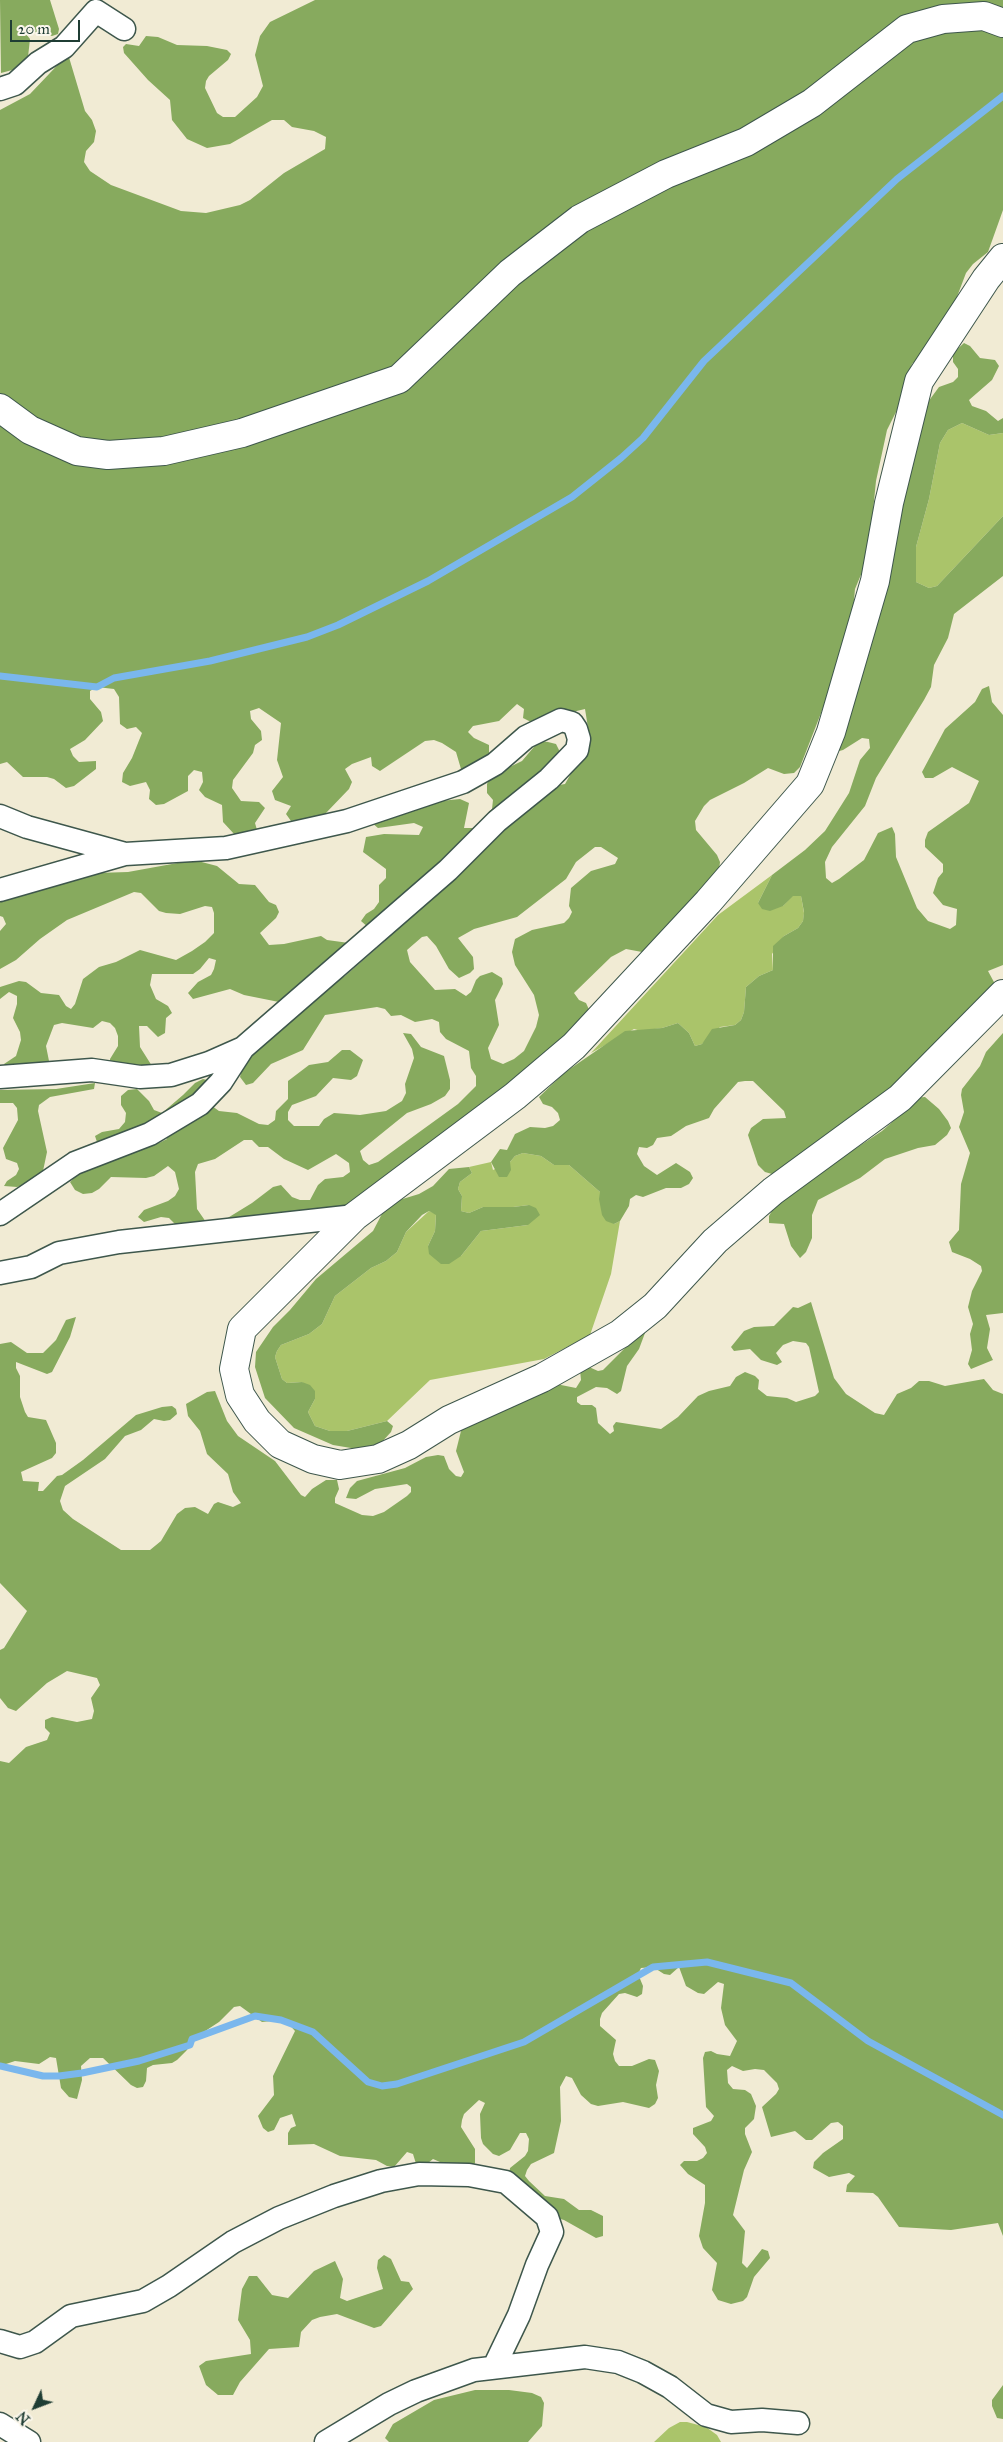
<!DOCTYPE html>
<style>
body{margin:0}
#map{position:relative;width:1003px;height:2442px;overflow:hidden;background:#f1ebd4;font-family:"IM FELL Great Primer",serif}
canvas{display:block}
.north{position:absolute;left:10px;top:2382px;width:50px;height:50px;-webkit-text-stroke:4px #fbf7ec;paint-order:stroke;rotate:227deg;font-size:14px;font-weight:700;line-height:20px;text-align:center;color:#1f3d34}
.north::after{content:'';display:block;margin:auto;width:18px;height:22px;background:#1f3d34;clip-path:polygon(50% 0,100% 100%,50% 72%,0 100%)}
.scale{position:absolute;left:10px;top:20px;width:70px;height:22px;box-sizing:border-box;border:2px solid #1f3d34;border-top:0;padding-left:6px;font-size:15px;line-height:18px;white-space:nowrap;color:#1f3d34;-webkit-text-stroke:4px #fbf7ec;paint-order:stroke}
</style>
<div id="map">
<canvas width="1003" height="2442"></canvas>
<div class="north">N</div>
<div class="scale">20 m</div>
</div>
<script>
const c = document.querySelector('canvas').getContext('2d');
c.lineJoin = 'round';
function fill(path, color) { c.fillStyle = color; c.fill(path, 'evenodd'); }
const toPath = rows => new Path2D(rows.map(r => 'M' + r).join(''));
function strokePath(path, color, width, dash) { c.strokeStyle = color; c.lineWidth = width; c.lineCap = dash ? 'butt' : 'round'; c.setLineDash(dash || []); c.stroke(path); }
const green = toPath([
 [962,423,989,435,1003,433,1003,516,937,586,929,588,916,582,916,547,929,499,940,443,948,430],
 [772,875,758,903,783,906,793,895,801,896,804,913,803,921,798,928,784,936,772,954,773,970,759,976,746,987,744,1012,741,1020,735,1025,720,1027,702,1044,695,1046,689,1033,678,1023,662,1028,641,1031,634,1029,591,1053,718,915],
 [523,1153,541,1156,554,1165,569,1165,600,1192,614,1224,620,1221,611,1274,590,1335,544,1359,430,1380,387,1421,347,1431,330,1431,315,1426,308,1412,315,1399,302,1382,287,1383,282,1379,275,1357,277,1351,281,1345,309,1334,322,1324,335,1296,371,1268,386,1261,397,1252,406,1232,429,1211,436,1214,435,1231,428,1246,461,1256,481,1231,528,1225,529,1205,513,1207,483,1207,469,1213,461,1211,462,1196,458,1189,460,1182,472,1173,469,1167,491,1162,493,1170,510,1162,515,1156],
 [680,2422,687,2422,706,2427,717,2435,721,2442,654,2442,669,2428]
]);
const forest = toPath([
 [0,0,50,0,59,29,58,34,52,36,22,29,30,39,28,57,16,69,1,73],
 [315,0,1003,0,1003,210,988,252,973,264,966,273,944,331,912,364,898,408,887,430,876,481,870,541,865,565,855,589,852,623,837,672,800,767,794,773,784,774,768,768,744,783,710,800,704,806,695,821,696,830,717,855,720,862,719,870,651,945,642,952,626,949,611,957,574,993,579,1000,586,1003,591,1014,581,1028,354,1205,336,1209,327,1207,221,1222,252,1203,273,1187,281,1185,292,1197,300,1200,310,1200,318,1185,325,1179,343,1177,350,1172,349,1163,336,1154,308,1170,284,1159,268,1147,259,1147,252,1140,244,1140,215,1159,198,1164,195,1172,197,1209,206,1222,176,1225,169,1218,161,1217,144,1222,138,1217,144,1210,168,1201,175,1196,179,1189,175,1172,168,1166,154,1176,146,1178,111,1177,99,1189,92,1193,83,1194,75,1190,70,1182,76,1176,99,1162,124,1151,159,1143,167,1139,164,1130,98,1145,95,1136,102,1132,119,1129,125,1122,126,1113,121,1105,121,1096,128,1090,137,1089,149,1101,154,1110,162,1113,183,1095,195,1083,203,1079,211,1081,212,1106,219,1111,237,1113,259,1124,268,1125,275,1120,276,1111,288,1099,288,1081,309,1065,328,1062,342,1050,350,1050,363,1060,357,1076,351,1080,333,1078,316,1096,292,1105,288,1112,288,1120,294,1126,319,1126,324,1119,334,1113,360,1115,386,1111,402,1101,406,1093,405,1084,414,1058,412,1049,403,1033,411,1034,421,1047,444,1056,450,1080,450,1089,445,1096,431,1104,407,1113,360,1151,363,1160,369,1165,378,1162,429,1125,458,1104,476,1086,476,1076,471,1068,469,1051,446,1039,440,1032,439,1022,432,1019,415,1022,401,1015,391,1016,385,1009,377,1007,325,1015,303,1050,271,1064,253,1083,246,1085,240,1077,242,1069,259,1045,317,991,345,976,385,941,386,933,369,928,361,921,366,914,374,909,379,902,379,885,386,878,386,869,363,852,366,837,384,834,419,835,423,827,414,823,378,828,372,823,431,802,460,799,469,803,464,828,473,828,492,809,493,800,487,793,487,784,491,776,522,761,539,741,548,742,556,744,560,752,548,787,565,784,590,740,585,709,531,722,523,718,524,709,517,704,499,721,473,726,468,732,474,738,489,745,489,753,483,766,468,774,461,769,456,752,442,743,434,740,425,741,380,771,372,766,371,757,352,764,345,769,352,782,349,789,325,814,317,817,291,821,286,814,291,806,275,800,272,791,283,777,277,760,281,723,259,708,250,711,251,719,261,731,262,740,255,745,253,753,233,780,232,788,241,801,259,802,265,808,255,823,257,830,235,835,223,822,222,805,205,797,199,790,203,782,202,772,194,770,188,776,188,791,164,804,156,805,149,799,150,790,146,782,130,786,122,782,123,773,132,758,142,733,136,727,127,729,120,724,119,697,114,689,97,687,90,691,90,699,101,712,103,721,85,740,70,749,73,756,79,762,96,761,96,769,74,786,66,788,54,779,47,777,23,777,7,762,0,764,0,110,30,94,68,54,85,111,92,120,96,131,94,142,86,151,84,162,90,171,111,185,181,211,206,213,240,205,250,200,284,173,325,149,326,137,314,131,292,127,284,120,272,120,230,144,207,148,187,139,172,120,170,100,148,80,124,53,123,47,126,44,139,46,146,36,158,37,177,45,207,46,227,50,231,54,228,60,209,76,206,81,205,88,217,113,223,117,235,117,257,97,263,86,255,55,260,36,270,22],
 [595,847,601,847,618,858,615,864,591,871,571,888,569,906,572,912,569,918,564,923,532,930,515,939,512,952,515,965,534,995,539,1015,536,1027,524,1051,514,1059,503,1064,491,1059,488,1048,499,1025,495,1000,503,984,502,978,492,972,480,976,476,980,471,992,466,996,455,989,435,990,410,962,407,950,422,937,427,936,436,946,449,969,459,978,470,973,474,969,473,957,458,938,474,929,517,917,566,879,576,862],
 [964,343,970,346,980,358,995,360,999,366,992,380,969,400,972,406,986,411,998,421,1003,418,1003,433,989,435,962,423,948,430,940,443,929,499,916,547,916,582,929,588,937,586,1003,516,1003,576,954,614,948,638,934,665,931,687,924,700,876,778,865,806,832,847,825,862,826,878,832,883,839,879,864,860,878,833,892,827,895,834,896,857,917,908,928,921,950,929,956,925,957,909,943,905,933,893,938,878,943,872,943,864,925,847,925,840,928,832,969,803,979,781,952,767,933,778,925,778,922,772,945,729,975,702,982,689,989,686,992,702,1003,715,1003,965,988,971,995,984,926,1061,779,1176,765,1172,758,1165,748,1135,751,1128,763,1119,786,1118,784,1111,753,1081,745,1081,738,1082,714,1109,709,1118,686,1126,671,1136,657,1138,653,1145,647,1148,639,1147,637,1154,644,1166,657,1175,676,1163,690,1172,693,1178,689,1184,681,1188,666,1188,643,1197,636,1195,630,1199,629,1206,620,1221,614,1224,606,1221,602,1215,599,1199,600,1192,569,1165,554,1165,541,1156,523,1153,515,1156,510,1162,511,1170,507,1177,499,1177,491,1162,500,1149,507,1150,515,1134,530,1127,545,1128,553,1126,560,1120,558,1113,552,1107,543,1104,539,1097,564,1073,625,1031,662,1028,678,1023,689,1033,695,1046,702,1044,712,1029,735,1025,741,1020,744,1012,746,987,759,976,773,970,773,946,784,936,798,928,803,921,804,912,801,896,793,896,783,906,770,911,762,909,758,903,772,875,805,850,825,831,849,793,860,760,870,748,869,739,862,738,843,750,836,752,895,535,925,406,939,387,953,382,958,377,958,369,953,362,953,353],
 [194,860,217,866,239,884,255,885,269,902,276,905,279,912,276,918,260,933,269,945,284,944,321,936,327,940,349,943,279,1002,244,995,230,989,193,999,188,993,198,982,211,975,214,969,216,960,209,958,200,969,193,974,152,974,150,985,156,999,168,1006,172,1013,166,1018,165,1033,158,1037,147,1026,139,1026,140,1047,152,1066,110,1067,110,1059,118,1046,118,1036,115,1028,110,1023,102,1021,93,1028,62,1023,54,1025,46,1046,49,1061,47,1068,8,1070,4,1064,16,1056,21,1040,20,1032,13,1018,17,1004,17,996,9,992,0,999,0,987,19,981,26,982,41,993,59,995,66,1006,71,1009,75,1004,83,979,99,967,116,962,140,950,176,960,192,951,205,942,214,933,214,913,212,907,205,906,180,914,166,913,159,911,141,893,134,892,67,920,40,939,16,960,0,969,0,931,6,924,3,917,0,916,0,901,97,873,128,872],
 [1003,1033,1003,1313,986,1315,990,1329,987,1348,993,1360,971,1369,968,1364,972,1350,970,1334,973,1324,968,1307,972,1291,982,1271,981,1266,970,1259,952,1252,949,1242,959,1230,961,1184,970,1153,959,1127,964,1112,961,1095,962,1089,980,1066,986,1052],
 [95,1083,94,1089,50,1097,39,1105,38,1111,47,1152,43,1171,35,1181,17,1187,4,1186,7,1181,16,1175,19,1169,17,1163,6,1159,3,1148,18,1120,17,1108,13,1103,0,1103,0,1090,56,1089],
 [925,1097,939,1109,948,1121,951,1128,947,1135,935,1145,918,1148,885,1159,860,1178,818,1200,812,1215,812,1238,806,1252,800,1258,791,1246,784,1224,769,1223,769,1216,773,1209,799,1186,882,1131,906,1110,914,1098],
 [469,1167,472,1173,460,1182,458,1189,462,1196,461,1211,469,1213,483,1207,513,1207,529,1205,536,1208,540,1215,528,1225,481,1231,461,1256,449,1264,441,1264,429,1254,428,1246,435,1231,436,1215,429,1211,422,1215,406,1232,397,1252,386,1261,371,1268,335,1296,322,1324,309,1334,281,1345,277,1351,275,1357,282,1379,287,1383,302,1382,310,1385,315,1391,315,1399,308,1412,315,1426,330,1431,347,1431,387,1421,393,1426,391,1432,381,1443,357,1449,333,1445,294,1428,265,1398,255,1367,256,1352,273,1327,290,1310,316,1279,373,1231,384,1210,396,1201,419,1194,433,1186,449,1169],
 [811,1302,834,1378,846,1394,875,1413,884,1415,897,1394,911,1388,919,1381,929,1381,945,1386,984,1379,993,1390,1003,1394,1003,2236,998,2223,951,2230,899,2227,878,2197,873,2193,846,2192,847,2185,855,2176,849,2173,829,2177,813,2168,814,2162,823,2153,843,2139,843,2126,838,2122,831,2123,812,2140,806,2140,795,2131,771,2137,762,2107,776,2094,779,2089,777,2083,764,2070,755,2069,743,2071,732,2066,727,2070,728,2083,733,2089,745,2090,751,2094,756,2106,754,2119,745,2128,745,2134,752,2152,744,2170,733,2215,745,2231,742,2263,747,2268,762,2249,768,2251,770,2258,754,2277,747,2297,743,2301,731,2304,718,2300,712,2290,717,2263,703,2248,699,2236,705,2203,705,2185,688,2174,680,2165,684,2161,697,2161,703,2158,707,2153,705,2147,693,2134,693,2128,711,2121,714,2116,706,2107,703,2058,705,2052,711,2051,717,2054,730,2056,737,2041,725,2025,721,2008,724,1984,718,1982,704,1994,698,1993,686,1986,679,1967,670,1975,664,1974,653,1967,641,1968,638,1974,643,1986,642,1994,637,1997,625,1993,619,1994,602,2013,600,2019,600,2026,616,2040,613,2054,615,2061,619,2066,632,2066,649,2059,655,2060,659,2071,656,2085,658,2098,655,2104,649,2108,623,2102,598,2106,591,2104,581,2095,572,2078,566,2076,560,2087,561,2121,554,2153,531,2164,527,2170,525,2176,529,2181,545,2196,564,2199,579,2210,591,2210,603,2216,603,2236,596,2238,564,2220,546,2215,508,2181,510,2168,525,2156,528,2151,529,2139,526,2133,520,2133,510,2150,499,2156,493,2154,483,2144,481,2138,480,2114,485,2103,479,2100,464,2114,462,2120,461,2127,475,2149,475,2163,471,2168,447,2165,433,2159,423,2167,417,2167,413,2154,407,2152,394,2167,387,2166,376,2160,340,2156,314,2144,288,2145,288,2133,291,2128,296,2126,292,2114,280,2118,274,2130,268,2132,263,2128,258,2116,274,2095,273,2076,295,2031,287,2022,281,2020,262,2022,240,2006,234,2007,219,2022,193,2039,187,2050,177,2060,172,2063,153,2065,147,2068,146,2081,143,2087,137,2088,131,2085,103,2058,90,2058,81,2066,82,2080,77,2099,69,2097,61,2088,56,2058,50,2057,39,2064,15,2061,0,2066,0,1761,9,1763,26,1747,47,1740,50,1733,45,1728,45,1720,52,1717,77,1722,92,1719,94,1711,91,1698,100,1685,97,1678,67,1671,47,1683,16,1711,8,1708,0,1698,0,1650,4,1648,27,1611,0,1583,0,1344,11,1342,27,1353,43,1353,56,1340,66,1320,76,1317,70,1337,52,1372,47,1374,16,1362,16,1368,20,1376,20,1397,25,1412,28,1417,46,1420,56,1443,56,1453,52,1458,21,1472,23,1481,39,1482,38,1491,43,1491,57,1476,62,1475,83,1460,136,1415,162,1407,172,1406,176,1409,177,1414,170,1420,164,1421,154,1419,141,1430,125,1436,105,1459,65,1486,60,1501,63,1510,73,1519,121,1550,150,1550,161,1541,177,1514,185,1508,195,1507,208,1514,214,1504,218,1502,233,1507,241,1503,233,1492,228,1474,207,1454,200,1431,188,1416,186,1404,207,1392,215,1391,227,1421,238,1436,275,1461,301,1495,305,1497,312,1489,326,1480,337,1480,339,1489,335,1498,335,1503,362,1515,373,1516,384,1512,407,1496,411,1492,411,1487,407,1484,375,1489,356,1499,346,1498,350,1488,357,1481,405,1468,426,1457,438,1455,444,1456,449,1469,456,1476,461,1477,464,1472,456,1451,461,1431,464,1426,556,1384,576,1388,581,1380,580,1370,589,1367,598,1371,603,1370,640,1333,645,1333,639,1349,627,1366,621,1391,617,1394,607,1388,596,1387,577,1397,577,1402,581,1405,592,1405,596,1408,598,1423,610,1434,614,1431,613,1426,616,1422,661,1429,678,1417,698,1396,709,1391,730,1386,736,1377,745,1372,755,1376,759,1380,758,1389,767,1396,787,1398,796,1402,815,1396,819,1392,809,1347,806,1343,793,1341,783,1345,776,1353,782,1362,777,1365,761,1360,750,1349,734,1351,731,1347,744,1331,754,1327,774,1326,793,1307,798,1308],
 [384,2255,391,2259,401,2281,409,2282,413,2289,381,2326,374,2328,337,2314,320,2317,312,2320,301,2332,299,2347,269,2349,240,2382,233,2395,218,2395,206,2385,199,2366,206,2361,251,2354,250,2340,238,2320,242,2289,249,2276,257,2276,272,2295,288,2298,314,2271,335,2261,343,2279,340,2298,347,2301,383,2289,377,2268,378,2260],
 [1003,2385,1003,2419,997,2418,992,2406,992,2400],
 [509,2390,532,2393,541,2397,544,2403,542,2426,528,2442,389,2442,385,2438,393,2424,434,2400,475,2390]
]);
const stream = toPath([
 [0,676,97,687,114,678,210,661,307,637,338,625,428,581,572,497,621,458,643,438,704,361,897,179,1003,96],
 [0,2066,43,2076,59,2076,82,2073,139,2061,190,2045,192,2039,255,2016,281,2020,313,2032,368,2082,382,2086,397,2084,524,2042,653,1967,707,1962,791,1983,868,2041,1003,2115]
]);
const minor = toPath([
 [0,89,15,84,38,63,64,47,96,11,124,29],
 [0,816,27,827,122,853],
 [0,890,125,854,226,848,347,821,463,782,495,764,526,737,561,720,572,723,576,729,579,739,577,750,549,779,497,821,448,870,243,1048,209,1063,171,1075,140,1077,92,1070,0,1077],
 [0,1214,75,1163,150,1134,200,1104,221,1082,243,1048],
 [0,1273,31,1267,59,1253,119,1242,355,1216],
 [0,2341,20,2347,35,2342,71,2316,143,2301,169,2286,233,2242,279,2218,334,2196,381,2181,419,2174,469,2175,506,2182,547,2217,552,2232,537,2265,519,2315,494,2367],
 [0,2424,29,2442],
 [326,2442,389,2404,416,2391,474,2370,585,2357,618,2362,643,2372,670,2387,706,2415,731,2422,762,2420,798,2423]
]);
const tertiary = toPath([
 [1003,258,986,279,919,381,889,503,875,581,831,732,810,784,708,902,574,1046,515,1096,355,1216,242,1329,234,1369,240,1395,257,1421,280,1444,313,1459,340,1465,378,1459,409,1445,449,1420,542,1378,620,1334,655,1306,715,1241,773,1191,900,1098,1003,994],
 [0,408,30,430,77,451,108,455,164,451,242,433,399,379,510,273,580,219,666,174,746,142,812,103,907,29,943,19,984,16,1003,23]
]);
fill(green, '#aac46a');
fill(forest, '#87aa5e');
strokePath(stream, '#7ab7ed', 7);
strokePath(minor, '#3e574c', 25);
strokePath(tertiary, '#3e574c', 30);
strokePath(minor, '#fff', 22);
strokePath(tertiary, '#fff', 28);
</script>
